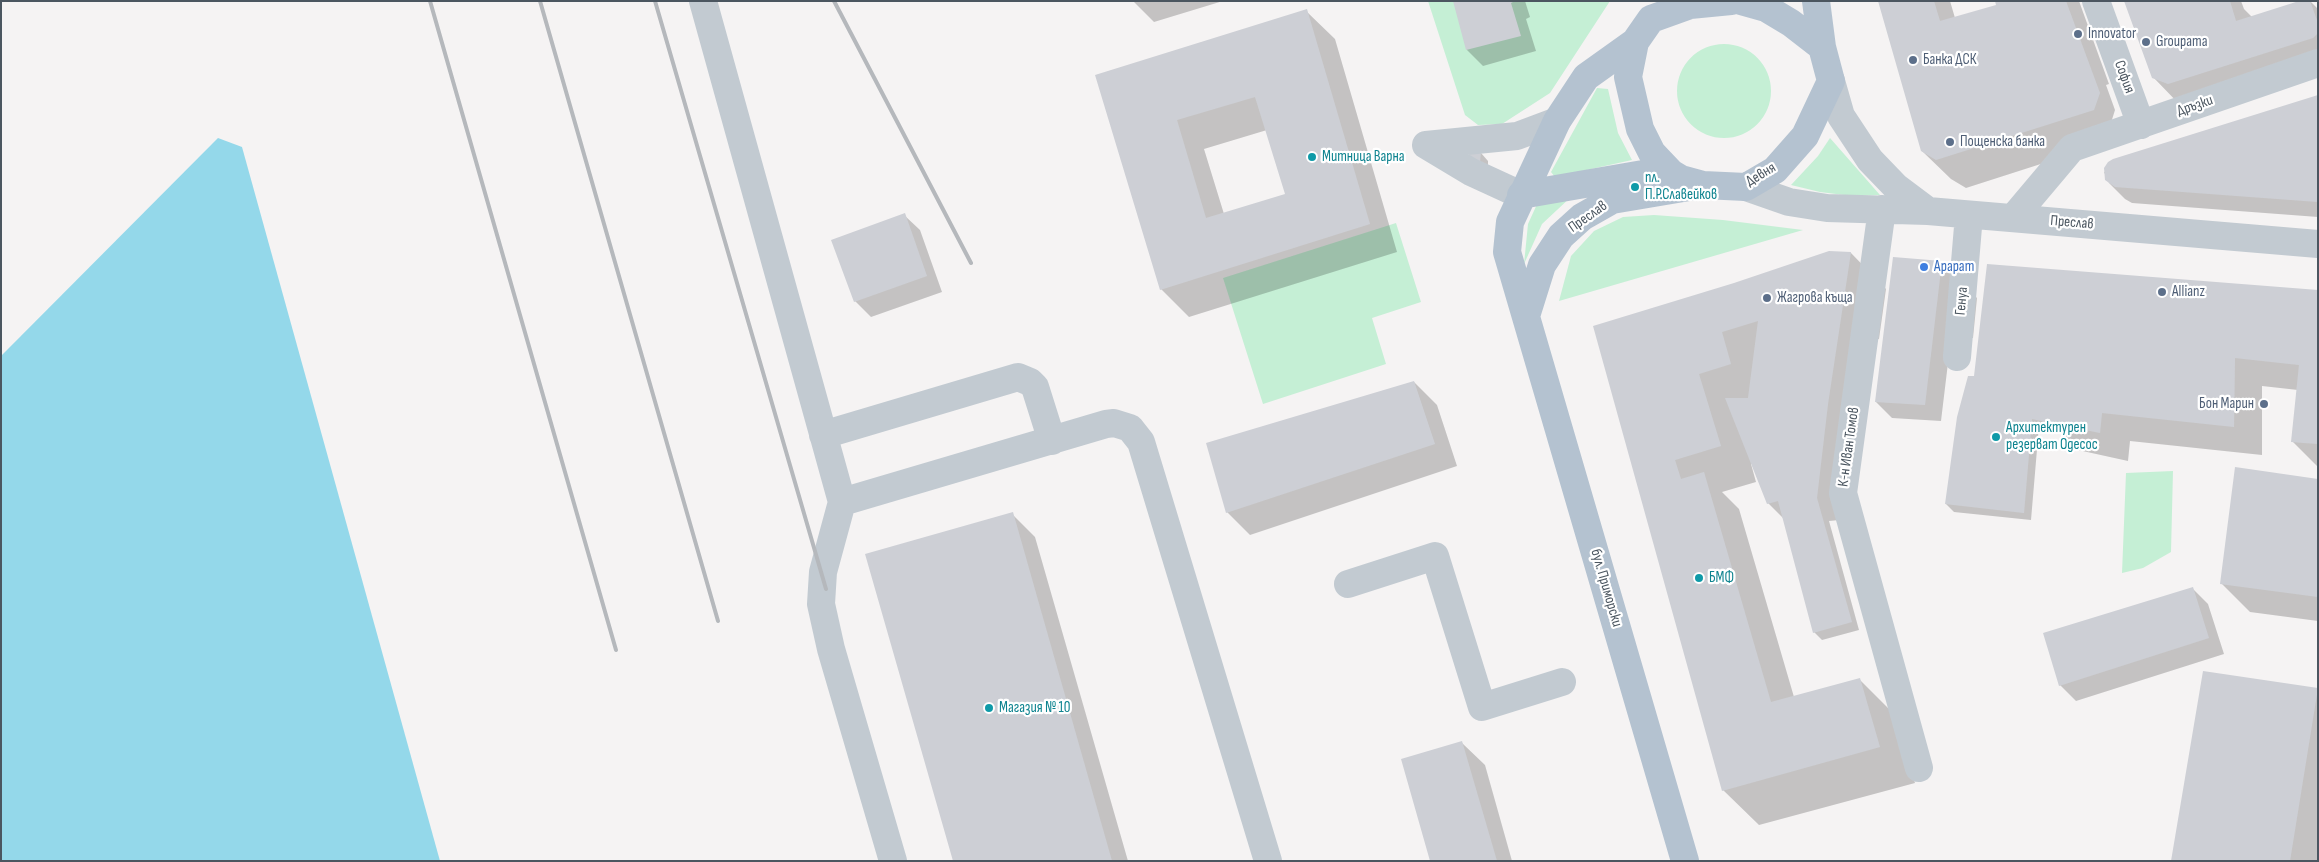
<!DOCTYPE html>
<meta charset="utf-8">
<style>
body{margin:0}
#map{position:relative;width:2319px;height:862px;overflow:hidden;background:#f5f3f3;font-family:"Sofia Sans Condensed",sans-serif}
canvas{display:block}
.frame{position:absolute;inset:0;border:2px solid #4b5660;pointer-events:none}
</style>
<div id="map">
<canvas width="2319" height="862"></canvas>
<div class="frame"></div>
</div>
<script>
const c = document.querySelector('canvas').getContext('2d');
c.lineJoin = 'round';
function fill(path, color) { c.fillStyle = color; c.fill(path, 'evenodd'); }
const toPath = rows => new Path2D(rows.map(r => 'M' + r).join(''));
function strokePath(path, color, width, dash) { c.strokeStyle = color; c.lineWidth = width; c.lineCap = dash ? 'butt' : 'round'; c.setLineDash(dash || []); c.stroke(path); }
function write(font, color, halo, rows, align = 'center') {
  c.font = font + ' "Sofia Sans Condensed",sans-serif'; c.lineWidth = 4.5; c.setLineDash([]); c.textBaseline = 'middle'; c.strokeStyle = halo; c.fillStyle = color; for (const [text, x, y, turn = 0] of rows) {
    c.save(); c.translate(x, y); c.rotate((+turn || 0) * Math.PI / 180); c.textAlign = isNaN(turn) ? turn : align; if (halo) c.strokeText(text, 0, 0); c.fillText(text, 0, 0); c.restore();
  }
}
const green = toPath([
 [1428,1,1610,1,1550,93,1502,124,1478,125,1465,115],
 '1677 91a47 47 0 1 1 94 0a47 47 0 1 1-94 0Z',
 [1597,88,1608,89,1618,133,1632,160,1555,177,1551,172],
 [1830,138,1880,195,1852,196,1820,192,1791,185,1818,156],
 [1572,196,1542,224,1524,264,1528,224,1538,202],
 [1654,215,1723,220,1803,230,1559,301,1571,256,1594,231,1623,217],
 [1396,223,1421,302,1372,318,1386,364,1263,404,1223,278],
 [2173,471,2171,552,2143,568,2122,573,2126,473]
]);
const water = toPath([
 [218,138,242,147,440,861,1,861,1,356]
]);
const shadow = toPath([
 [1133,1,1223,1,1154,22],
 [1454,1,1525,1,1530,17,1526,19,1536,51,1483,66,1467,50],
 [1880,1,1950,1,1955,18,1998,6,1996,1,2079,1,2109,84,2106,85,2115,110,2110,126,2075,153,1966,188,1951,179,1922,151],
 [2125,1,2241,1,2244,9,2253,18,2310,1,2318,9,2318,57,2181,106,2153,77],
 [1306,11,1335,39,1397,252,1189,317,1161,289,1097,75],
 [1267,130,1287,195,1224,214,1204,149],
 [2318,96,2318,217,2132,203,2125,199,2109,183,2104,172],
 [1471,152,1481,153,1488,161,1488,169],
 [904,215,920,230,942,292,871,317,855,301],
 [1829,252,1851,253,1886,289,1879,339,1856,344,1840,520,1829,521,1859,630,1822,640,1814,632,1784,519,1768,503,1753,464,1751,464,1756,482,1722,492,1739,509,1794,697,1859,679,1895,715,1915,783,1759,825,1723,790,1594,327,1734,284],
 [1894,258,1942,263,1977,298,1973,338,1951,338,1941,421,1892,418,1876,402],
 [2318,292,2318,467,2293,442,2298,390,2262,386,2262,455,2130,441,2128,461,2078,450,2057,430,2039,426,2031,520,1954,512,1946,504,1958,417],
 [1414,382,1437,405,1457,466,1250,535,1227,512],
 [2318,480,2318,621,2250,612,2221,583],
 [1012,514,1035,537,1128,861,954,861],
 [2192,588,2208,604,2224,654,2076,701,2060,685],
 [2318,689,2318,861,2172,861],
 [1462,743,1485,765,1512,861,1431,861]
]);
const building = toPath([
 [1453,1,1515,1,1511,3,1521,36,1466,50],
 [1878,1,1934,1,1940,21,1996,5,1995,1,2066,1,2100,93,2094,110,1936,160,1921,151],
 [2124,1,2230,1,2236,21,2299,1,2310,1,2318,23,2318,33,2313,38,2168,84,2152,78],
 [1307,9,1370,224,1160,290,1095,75],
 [1255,97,1285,194,1206,218,1177,120],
 [2318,95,2318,202,2115,187,2105,180,2104,168,2108,162,2113,159],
 [1470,150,1481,152,1480,162,1468,160],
 [905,213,927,276,854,302,831,240],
 [1829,251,1851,252,1828,404,1817,498,1852,622,1813,633,1778,501,1767,504,1725,398,1748,398,1758,321,1722,332,1731,364,1699,374,1721,446,1675,460,1681,479,1704,472,1771,702,1860,678,1880,747,1722,791,1593,326,1734,283],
 [1893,257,1942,261,1925,405,1875,402],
 [1987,264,2318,290,2318,444,2291,442,2299,365,2235,358,2234,427,2102,413,2100,433,2032,419,2024,513,1945,504,1957,417,1968,376,1974,376],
 [1414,381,1435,444,1226,513,1206,443],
 [2235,467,2318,479,2318,597,2220,584],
 [1013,512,1112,861,953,861,865,554],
 [2193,587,2209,638,2059,686,2043,633],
 [2203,671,2318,688,2290,861,2171,861],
 [1462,741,1497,861,1430,861,1401,759]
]);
const minor = toPath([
 [703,1,842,502,1106,424,1114,423,1130,428,1141,442,1268,861],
 [2096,1,2141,125],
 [1831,81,1841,116,1870,160,1896,187,1928,211],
 [1426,145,1517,136,1557,121],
 [1426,145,1471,172,1521,195],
 [1746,187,1789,202,1827,208,1928,211,2318,244],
 [1882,209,1843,493,1919,768],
 [2013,218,2072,148,2318,63],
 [1957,357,1969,215],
 [823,435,1018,377,1030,382,1035,387,1052,441],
 [842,502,823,572,821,604,831,649,893,861],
 [1348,584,1435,556,1482,707,1562,682]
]);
const major = toPath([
 [1731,1,1690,5,1651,19,1635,42,1628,77,1640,129,1652,153,1671,173,1681,179,1703,185,1746,187,1775,170,1805,136,1831,81,1822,47,1791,23,1766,8,1741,1],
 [1816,1,1822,47],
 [1635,42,1586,77,1557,121,1510,222,1507,252,1685,861],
 [1521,195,1643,174,1671,173],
 [1526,316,1542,265,1561,236,1582,217,1612,200,1701,185]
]);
const rail = toPath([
 [430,1,616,650],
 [540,1,718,621],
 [655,1,826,589],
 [834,1,971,263]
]);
const markers = [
 [2078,34,5,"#5c6f8a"],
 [2146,42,5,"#5c6f8a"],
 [1913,60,5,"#5c6f8a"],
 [1950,142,5,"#5c6f8a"],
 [1312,157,5,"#0f9aa8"],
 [1635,187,5,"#0f9aa8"],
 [1924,267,5,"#3f7fe0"],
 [2162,292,5,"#5c6f8a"],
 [1767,298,5,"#5c6f8a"],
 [2264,404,5,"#5c6f8a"],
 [1996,437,5,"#0f9aa8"],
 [1699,578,5,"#0f9aa8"],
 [989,708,5,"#0f9aa8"]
];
const serviceNames = [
 ["Innovator",2088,34],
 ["Groupama",2156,42],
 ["Банка ДСК",1923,60],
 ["Пощенска банка",1960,142],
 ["Allianz",2172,292],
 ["Жагрова къща",1777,298],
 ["Бон Марин",2254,404,"right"]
];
const streetNames = [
 ["София",2124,77,70],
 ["Дръзки",2195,106,-19],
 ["Девня",1761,175,-31],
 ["Преслав",1588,217,-35],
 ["Преслав",2072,223,5],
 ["Генуа",1962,301,-85],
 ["К-н Иван Томов",1849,447,-82],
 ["бул. Приморски",1606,588,74]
];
const cultureNames = [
 ["Митница Варна",1322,157],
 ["пл.",1645,178],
 ["П.Р.Славeйков",1645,195],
 ["Архитектурен",2006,428],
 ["резерват Одесос",2006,445],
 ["БМФ",1709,578],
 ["Магазия № 10",999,708]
];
const shopNames = [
 ["Арарат",1934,267]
];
fill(green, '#c5efd5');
fill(water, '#94d8ea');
fill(shadow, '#0003');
fill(building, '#cdcfd5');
strokePath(minor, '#c2cad1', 28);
strokePath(major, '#b4c2d0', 28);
strokePath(rail, '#b5b8bc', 4);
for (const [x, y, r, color] of markers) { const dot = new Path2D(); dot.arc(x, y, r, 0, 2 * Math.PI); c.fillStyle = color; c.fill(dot); strokePath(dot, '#fff', 2); }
write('15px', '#4e5e75', '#fff', serviceNames, 'left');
write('15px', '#4b5660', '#fff', streetNames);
write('15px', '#0d838f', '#fff', cultureNames, 'left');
write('15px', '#366cbe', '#fff', shopNames, 'left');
</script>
